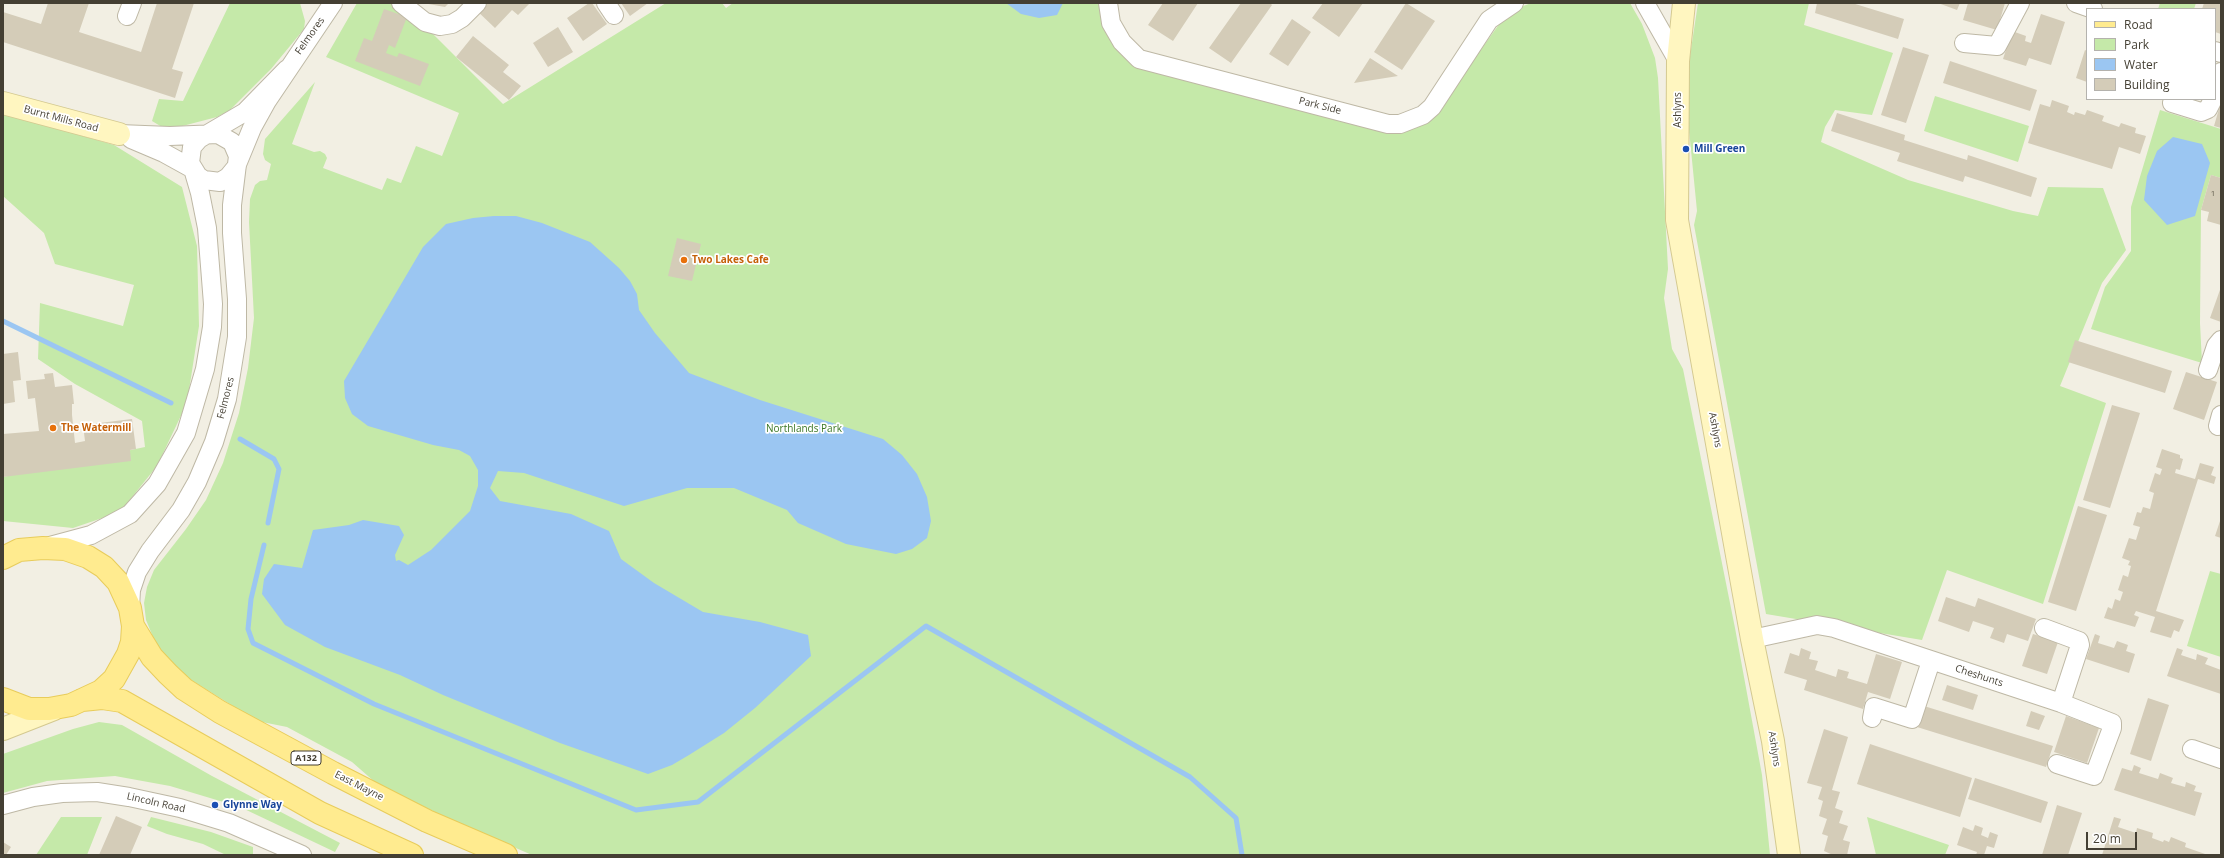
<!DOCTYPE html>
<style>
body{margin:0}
#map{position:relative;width:2224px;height:858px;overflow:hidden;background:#f2efe3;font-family:"Open Sans",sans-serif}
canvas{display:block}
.frame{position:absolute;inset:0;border:4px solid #443f33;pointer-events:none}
.legend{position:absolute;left:2086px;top:8px;width:130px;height:92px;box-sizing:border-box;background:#fff;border:1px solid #b4b2ad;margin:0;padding:5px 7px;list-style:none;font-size:12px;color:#443f33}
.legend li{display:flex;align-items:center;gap:8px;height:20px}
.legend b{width:20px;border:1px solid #b4b2ad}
.scale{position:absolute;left:2086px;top:832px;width:51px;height:18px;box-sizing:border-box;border:2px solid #443f33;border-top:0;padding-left:5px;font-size:12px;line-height:14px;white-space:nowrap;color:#443f33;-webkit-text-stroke:3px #fff;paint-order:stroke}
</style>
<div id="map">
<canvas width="2224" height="858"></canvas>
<div class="frame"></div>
<ul class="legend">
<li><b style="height:5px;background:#ffeb8f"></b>Road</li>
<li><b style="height:11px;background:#c5e9a9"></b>Park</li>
<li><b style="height:11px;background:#9bc6f2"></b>Water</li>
<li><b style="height:11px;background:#d4ccb8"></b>Building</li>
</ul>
<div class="scale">20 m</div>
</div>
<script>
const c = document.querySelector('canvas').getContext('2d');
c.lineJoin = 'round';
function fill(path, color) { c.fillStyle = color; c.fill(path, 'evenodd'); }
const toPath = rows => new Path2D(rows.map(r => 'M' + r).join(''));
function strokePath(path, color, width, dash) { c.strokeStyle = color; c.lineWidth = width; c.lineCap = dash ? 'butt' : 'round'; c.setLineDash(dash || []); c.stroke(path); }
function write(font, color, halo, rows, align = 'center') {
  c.font = font + ' "Open Sans",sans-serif'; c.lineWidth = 3.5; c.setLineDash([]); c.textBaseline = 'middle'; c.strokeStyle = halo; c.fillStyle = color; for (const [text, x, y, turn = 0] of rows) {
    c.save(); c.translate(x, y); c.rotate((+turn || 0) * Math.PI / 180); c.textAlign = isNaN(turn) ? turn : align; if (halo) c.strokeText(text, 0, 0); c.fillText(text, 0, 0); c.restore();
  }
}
const green = toPath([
 [230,3,300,3,305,21,304,29,271,69,230,110,217,117,167,130,152,121,159,99,183,101],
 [357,3,392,3,416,17,503,104,666,3,722,3,726,8,733,3,1101,3,1117,48,1402,132,1417,127,1431,119,1505,16,1516,9,1531,3,1630,3,1642,24,1655,58,1658,78,1668,269,1664,298,1672,349,1683,369,1735,628,1762,775,1770,855,532,855,451,820,376,783,352,762,287,727,257,721,188,678,174,666,162,652,153,637,146,620,144,603,147,587,154,570,186,529,206,500,223,463,239,413,248,368,254,318,249,222,250,199,255,185,260,181,267,180,271,164,265,160,263,154,265,139,315,82,292,144,314,152,320,151,325,154,327,158,323,168,382,190,387,178,401,183,416,146,442,156,459,113,326,57],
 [1698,3,1809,3,1804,25,1893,53,1872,115,1835,110,1825,127,1821,142,1908,180,2013,211,2038,216,2048,187,2103,188,2126,250,2102,283,2060,386,2106,403,2043,604,1947,570,1922,640,1766,614,1694,225,1697,211,1685,89],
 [2160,3,2196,3,2194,9,2158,9],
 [1935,96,2029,126,2018,162,1924,131],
 [2160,110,2221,129,2221,178,2211,175,2201,210,2200,323,2202,363,2091,329,2105,287,2131,251,2131,207],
 [3,113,114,145,182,187,197,246,199,326,187,403,157,466,120,512,73,528,3,521,3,477,145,447,142,421,75,384,38,359,40,303,123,326,134,285,55,264,44,233,3,196],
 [2210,571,2221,574,2221,657,2187,646],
 [99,722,122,725,212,776,340,843,335,852,240,807,170,786,115,776,47,781,3,793,3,754,73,729],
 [61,817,102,817,87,855,36,855],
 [151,817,211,832,253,847,253,855,226,855,203,844,167,834,147,826],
 [1867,817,1949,845,1945,855,1876,855]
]);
const water = toPath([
 [1006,3,1063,3,1057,15,1039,18,1021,14],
 [2173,137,2202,144,2210,163,2195,216,2167,225,2144,200,2147,176,2157,151],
 [494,216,516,216,542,223,590,242,619,268,630,281,637,294,639,310,655,333,689,373,760,400,883,439,902,455,917,474,927,497,931,521,927,538,912,549,896,554,846,544,798,523,787,510,734,488,687,488,624,506,524,473,498,471,490,488,500,501,571,514,609,531,621,559,654,583,703,612,760,622,808,635,811,656,755,708,724,733,689,755,672,765,648,774,560,743,443,695,400,675,325,647,285,625,262,594,264,579,274,564,302,568,313,530,349,525,363,520,399,526,404,535,395,555,396,561,399,560,408,565,431,550,470,511,478,486,478,470,470,456,459,450,433,445,368,426,352,414,345,398,344,381,423,247,446,224,473,218]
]);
const stream = toPath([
 [3,321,171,403],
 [240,439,274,459,279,469,268,523],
 [264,545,251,599,248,629,253,643,374,704,636,810,698,802,926,626,1190,777,1236,818,1242,855]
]);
const building = toPath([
 [48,3,89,3,79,32,141,52,157,3,194,3,172,69,183,72,175,98,3,42,3,12,41,24],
 [423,3,449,3,445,7],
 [479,3,530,3,518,15,512,10,495,28,474,8],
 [589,3,592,3,607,24,583,41,567,18],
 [621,3,648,3,630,16],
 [1163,3,1198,3,1173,41,1148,25],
 [1241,3,1270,3,1272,5,1231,63,1209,48],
 [1323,3,1363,3,1339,37,1312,18],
 [1406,3,1435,21,1402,70,1374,52],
 [1817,3,1852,3,1904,19,1898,39,1815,13],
 [1938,3,1960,3,1957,10],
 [1968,3,2005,3,1997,30,1963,20],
 [2204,3,2221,3,2221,34,2215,32,2215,9,2202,9],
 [384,9,407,17,395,48,389,45,386,53,397,57,399,53,429,64,420,86,355,61,364,38,372,41],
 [2041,14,2065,22,2051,65,2029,58,2026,66,2003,59,2012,31,2026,36,2025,41,2031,43],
 [1292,19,1311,32,1288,66,1269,54],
 [558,27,573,52,548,67,533,43],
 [473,36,509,65,503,72,521,86,509,100,456,57],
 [1903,47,1929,55,1906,123,1881,115],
 [2085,50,2087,51,2087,82,2076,78],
 [1370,58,1398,76,1354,83],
 [1950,61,2037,90,2030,111,1943,83],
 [2052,100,2069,106,2067,112,2074,115,2075,112,2085,115,2087,110,2104,116,2102,121,2119,127,2121,123,2136,128,2135,133,2146,136,2140,154,2119,147,2112,169,2028,143,2040,104,2050,107],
 [2221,102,2221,128,2214,126],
 [1837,113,1905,135,1904,140,1967,160,1968,155,2037,178,2031,197,1965,176,1963,182,1897,161,1900,153,1831,131],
 [2211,175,2221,178,2221,225,2207,221,2209,212,2201,210],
 [677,238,701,244,692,281,668,276],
 [2221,287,2221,322,2210,318],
 [2075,340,2172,371,2165,393,2068,362],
 [18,352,21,380,13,381,15,402,3,404,3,354],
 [2186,372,2217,382,2204,420,2173,409],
 [53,373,55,387,72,385,74,404,72,404,72,415,75,443,85,441,83,425,132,419,136,449,130,450,131,461,3,477,3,434,39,431,35,398,28,399,26,381,45,379,44,374],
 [2112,405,2140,413,2110,508,2083,500],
 [2162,449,2180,455,2180,458,2183,459,2180,470,2176,469,2175,473,2195,479,2200,463,2214,467,2211,475,2216,477,2214,484,2198,479,2156,611,2184,620,2179,632,2174,630,2171,638,2150,632,2155,617,2136,611,2134,615,2139,617,2135,627,2104,618,2108,607,2112,609,2115,599,2120,601,2123,592,2118,590,2123,575,2128,577,2131,566,2128,565,2130,561,2122,558,2129,538,2136,540,2140,527,2133,525,2137,512,2141,513,2143,507,2150,509,2154,493,2149,491,2155,473,2160,475,2162,469,2156,467],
 [2078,506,2107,515,2076,611,2048,602],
 [2221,518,2221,538,2215,536],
 [1946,597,1975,607,1978,598,2036,619,2028,641,2007,634,2004,643,1990,638,1994,628,1973,621,1969,632,1938,621],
 [2033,634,2058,642,2047,674,2022,666],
 [2095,634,2100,636,2098,643,2114,648,2117,641,2128,645,2126,651,2135,654,2129,673,2086,659],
 [1801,648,1811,652,1809,659,1818,661,1815,670,1836,677,1838,669,1849,672,1847,678,1867,684,1876,654,1902,662,1890,699,1868,692,1863,709,1804,690,1807,680,1784,673,1790,653,1799,656],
 [2177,648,2183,650,2181,655,2196,660,2197,654,2208,658,2205,664,2221,670,2221,694,2167,676],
 [1947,685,1978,695,1973,710,1942,700],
 [2148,698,2169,705,2151,761,2130,754],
 [1924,706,2053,746,2046,767,1917,727],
 [2031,711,2045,716,2039,730,2026,726],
 [2066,716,2099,728,2087,763,2054,752],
 [1824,729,1848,737,1832,790,1840,792,1835,808,1843,811,1839,823,1848,826,1843,840,1850,842,1847,855,1833,855,1824,851,1828,836,1822,834,1827,819,1819,816,1823,801,1818,799,1822,787,1807,783],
 [1870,744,1972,778,1960,817,1857,784],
 [2134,765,2141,768,2139,773,2158,779,2160,773,2173,778,2171,783,2185,787,2186,782,2196,786,2194,791,2202,793,2195,816,2114,790,2122,768,2132,771],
 [1975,778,2048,802,2041,823,1968,799],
 [2057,805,2082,813,2068,855,2042,855],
 [116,816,142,827,130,855,99,855],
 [2114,817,2121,819,2118,827,2136,833,2137,828,2153,833,2152,838,2163,842,2164,840,2169,842,2171,837,2186,843,2185,847,2208,855,2102,855],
 [1975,825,1983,828,1981,835,1988,838,1990,832,1998,835,1994,848,1987,846,1984,855,1976,855,1977,852,1957,845,1963,827,1973,831],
 [3,842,11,847,6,855,3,855]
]);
const street = toPath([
 [401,3,425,22,440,26,452,24,462,18,477,3],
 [606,3,614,15],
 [1108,3,1111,23,1122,42,1139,59,1388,124,1400,124,1423,115,1432,107,1489,20,1514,3],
 [1645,3,1678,61],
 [2076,3,2093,9],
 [127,16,132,3],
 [1964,43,1997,46,2020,3],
 [2215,51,2221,53],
 [2215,91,2221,72],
 [2172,103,2201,112,2208,109,2213,99],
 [119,134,170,136,218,134,232,142,238,156,232,205,232,233,237,299,237,337,227,399,214,442,197,482,181,510,150,551,137,572,131,590,130,608],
 [131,139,164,153,193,169],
 [238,162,252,128,267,101,333,3],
 [237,166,228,177,220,182,204,180,198,176,190,163,192,147,199,139,245,112,287,69],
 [2208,370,2216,346,2221,340],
 [2218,426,2221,415],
 [50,546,91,535,130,514,157,484,186,433,205,369,212,327,213,304,207,228,200,193,193,169],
 [2044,628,2079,641,2080,645,2061,703],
 [1752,639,1817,625,1834,628,2061,703,2112,723,2112,728,2094,776,2057,764],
 [1872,718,1874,707,1912,719,1931,661],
 [2192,749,2221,759],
 [3,805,33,797,62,793,97,792,129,797,180,808,229,823,302,855]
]);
const secondary = toPath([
 [1684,3,1678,61,1677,220,1752,639,1773,741,1789,855],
 [3,103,119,134],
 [3,729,54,709]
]);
const primary = toPath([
 [3,558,19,550,43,548,65,549,88,557,104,567,118,582,130,608,133,626,132,642,128,654,114,679,101,691,71,705,49,709,29,709,3,699],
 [133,626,152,657,168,674,184,689,220,712,333,773,427,821,506,855],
 [82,700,102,698,122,701,320,813,412,855]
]);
const markers = [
 [1686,149,4,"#1a4fb4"],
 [684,260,4,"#e8710a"],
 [53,428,4,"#e8710a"],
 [215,805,4,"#1a4fb4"]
];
const numberNames = [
 ["1",2213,194]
];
const shields = [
 [306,758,30]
];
const shieldNames = [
 ["A132",306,758]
];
const streetNames = [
 ["Felmores",310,36,-55],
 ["Park Side",1320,106,14],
 ["Ashlyns",1678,110,-90],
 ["Burnt Mills Road",61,119,15],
 ["Felmores",226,398,-76],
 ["Ashlyns",1715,430,80],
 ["Cheshunts",1979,676,18],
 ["Ashlyns",1774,749,81],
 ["East Mayne",359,786,27],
 ["Lincoln Road",156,803,13]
];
const transitNames = [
 ["Mill Green",1694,149],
 ["Glynne Way",223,805]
];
const foodNames = [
 ["Two Lakes Cafe",692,260],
 ["The Watermill",61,428]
];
const parkNames = [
 ["Northlands Park",804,429]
];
fill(green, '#c5e9a9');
fill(water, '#9bc6f2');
strokePath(stream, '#9bc6f2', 5);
fill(building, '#d4ccb8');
strokePath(street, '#beb8a5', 20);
strokePath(secondary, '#d4c990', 24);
strokePath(primary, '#e8cc5b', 24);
strokePath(street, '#fff', 18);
strokePath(secondary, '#fff6c0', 22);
strokePath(primary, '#ffeb8f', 22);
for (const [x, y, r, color] of markers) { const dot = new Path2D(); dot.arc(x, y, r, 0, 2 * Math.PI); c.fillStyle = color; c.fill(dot); strokePath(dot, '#fff', 1.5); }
write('8px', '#686254', null, numberNames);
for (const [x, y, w] of shields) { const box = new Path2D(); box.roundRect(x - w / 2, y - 7, w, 14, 3); c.fillStyle = '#fff'; c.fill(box); strokePath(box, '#443f33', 1); }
write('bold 9px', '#443f33', null, shieldNames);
write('10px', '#443f33', '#fff', streetNames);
write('bold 10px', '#164399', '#fff', transitNames, 'left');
write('bold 10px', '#c56008', '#fff', foodNames, 'left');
write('10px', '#3b7725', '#fff', parkNames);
</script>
